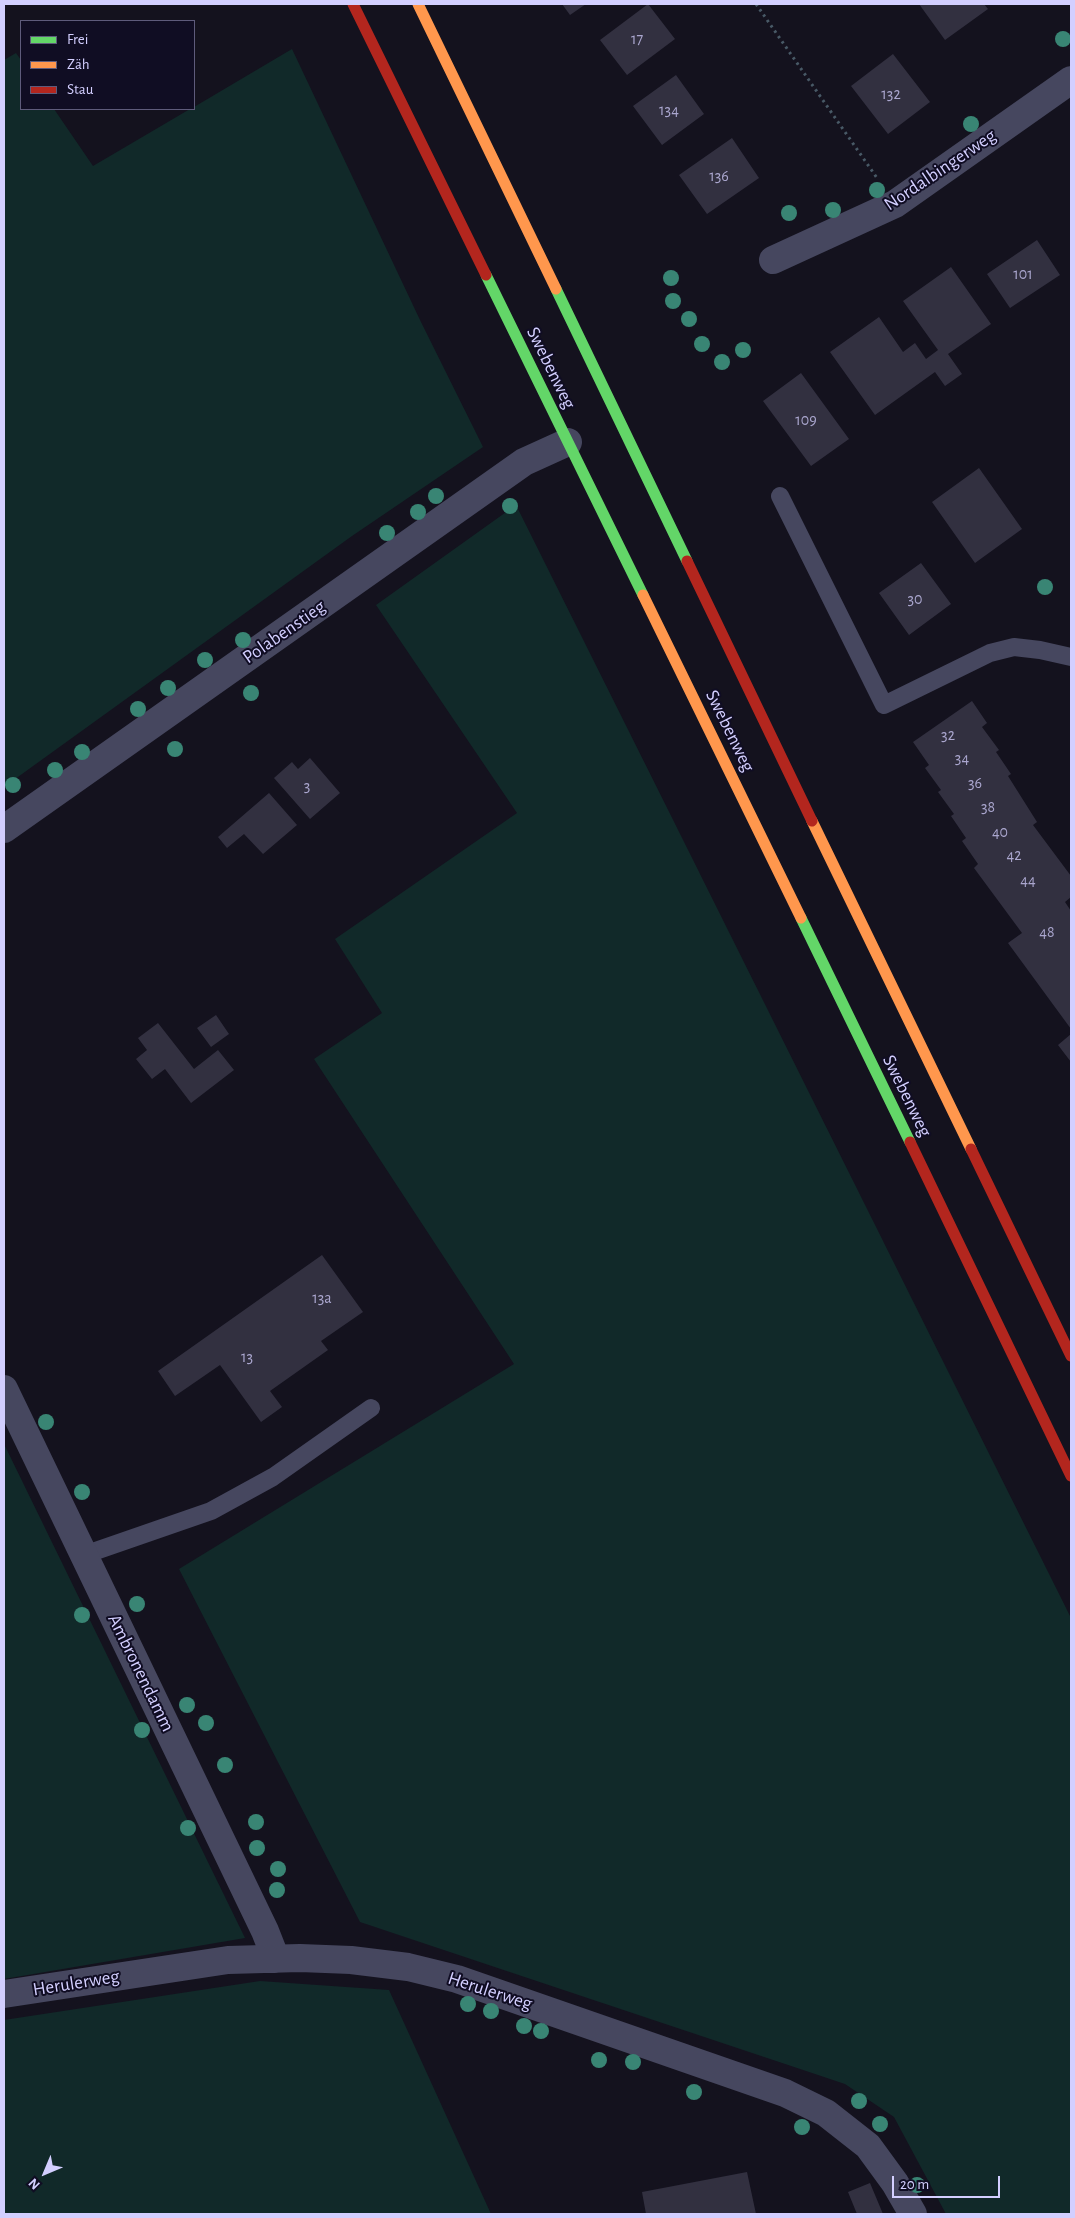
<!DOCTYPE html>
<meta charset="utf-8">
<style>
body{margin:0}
#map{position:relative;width:1075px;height:2218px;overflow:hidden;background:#14121e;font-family:"Alegreya Sans",sans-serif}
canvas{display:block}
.frame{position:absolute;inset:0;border:5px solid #d3cfff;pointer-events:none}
.legend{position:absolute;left:20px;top:20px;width:175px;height:90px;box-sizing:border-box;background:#100d23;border:1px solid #5e5b7b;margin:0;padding:6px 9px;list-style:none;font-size:15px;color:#d3cfff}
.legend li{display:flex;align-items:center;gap:10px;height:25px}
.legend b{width:25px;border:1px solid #5e5b7b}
.north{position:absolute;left:20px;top:2148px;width:50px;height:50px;-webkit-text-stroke:4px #100d23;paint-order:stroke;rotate:225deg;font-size:14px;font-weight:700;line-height:20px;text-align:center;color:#d3cfff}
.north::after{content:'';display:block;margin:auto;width:18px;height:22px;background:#d3cfff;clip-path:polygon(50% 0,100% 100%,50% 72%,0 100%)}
.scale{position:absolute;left:892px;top:2176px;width:108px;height:22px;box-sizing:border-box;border:2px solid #d3cfff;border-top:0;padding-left:6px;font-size:15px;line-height:18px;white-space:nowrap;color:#d3cfff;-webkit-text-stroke:4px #100d23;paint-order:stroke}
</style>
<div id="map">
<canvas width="1075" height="2218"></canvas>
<div class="frame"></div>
<ul class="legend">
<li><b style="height:6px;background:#63d668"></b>Frei</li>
<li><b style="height:6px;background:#ff974d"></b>Zäh</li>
<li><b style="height:6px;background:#b3261e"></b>Stau</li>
</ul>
<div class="north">N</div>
<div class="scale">20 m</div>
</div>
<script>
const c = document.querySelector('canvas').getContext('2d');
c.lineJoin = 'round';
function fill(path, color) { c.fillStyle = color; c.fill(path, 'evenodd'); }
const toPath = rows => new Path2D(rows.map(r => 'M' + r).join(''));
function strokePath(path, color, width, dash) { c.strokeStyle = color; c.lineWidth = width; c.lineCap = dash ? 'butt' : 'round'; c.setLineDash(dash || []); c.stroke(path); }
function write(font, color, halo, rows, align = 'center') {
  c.font = font + ' "Alegreya Sans",sans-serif'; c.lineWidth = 4; c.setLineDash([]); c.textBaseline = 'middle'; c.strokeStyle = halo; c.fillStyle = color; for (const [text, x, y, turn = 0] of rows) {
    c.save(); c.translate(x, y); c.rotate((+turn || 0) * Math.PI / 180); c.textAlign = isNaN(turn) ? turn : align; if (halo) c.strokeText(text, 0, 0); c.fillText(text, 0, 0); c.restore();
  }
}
const green = toPath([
 [292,49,420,320,483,447,352,536,4,787,4,60,16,53,21,60,21,109,54,109,93,166,190,109,194,109,194,107],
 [516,505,1071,1618,1071,2214,946,2214,894,2117,845,2084,360,1922,179,1569,514,1364,314,1059,382,1013,335,939,517,813,376,605],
 [4,1444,245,1938,4,1979],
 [260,1981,389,1990,491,2214,4,2214,4,2020]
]);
const building = toPath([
 [562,4,586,4,570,15],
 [648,4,675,39,627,75,600,40],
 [919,4,984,4,988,9,945,40],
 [893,54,930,102,888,134,851,86],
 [676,75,704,114,662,145,633,106],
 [732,138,759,178,707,214,679,175],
 [1037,240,1060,275,1010,308,987,274],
 [951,267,991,324,948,354,962,374,945,386,935,372,875,415,830,352,879,317,903,352,915,343,926,359,938,350,903,301],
 [801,373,849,439,811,466,763,401],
 [979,468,1022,529,975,563,932,502],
 [921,563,951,604,909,635,879,593],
 [972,701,987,723,982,727,999,750,996,752,1011,774,1008,776,1037,822,1033,825,1071,876,1071,897,1065,902,1071,911,1071,1029,1008,943,1022,933,974,868,978,864,962,841,966,838,951,816,954,814,938,792,941,790,925,768,929,765,913,742],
 [310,758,340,793,310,819,274,778,292,762,298,769],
 [269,793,297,825,263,854,244,834,227,848,218,837],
 [216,1015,229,1034,211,1047,197,1028],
 [158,1023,194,1069,218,1050,234,1070,191,1103,165,1069,152,1079,136,1059,147,1050,138,1038],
 [1071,1034,1071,1062,1058,1045],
 [322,1255,363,1312,321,1341,328,1350,270,1391,282,1407,261,1422,220,1365,175,1396,158,1371],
 [747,2172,756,2214,646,2214,642,2192],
 [870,2183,883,2214,857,2214,848,2192]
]);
const path = toPath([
 [756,4,877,178]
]);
const lane = toPath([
 [780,496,884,705,990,653,1014,647,1040,650,1071,657],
 [84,1555,211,1511,273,1477,371,1408]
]);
const street = toPath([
 [773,260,895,204,1071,80],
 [4,829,524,462,568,442],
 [4,1389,265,1931,276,1959],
 [4,1994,228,1960,300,1958,351,1960,408,1967,457,1979,785,2093,826,2113,868,2146,895,2183,913,2214]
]);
const fast = toPath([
 [486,275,643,595],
 [556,289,687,561],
 [801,918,910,1142]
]);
const slow = toPath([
 [418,4,556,289],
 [643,595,801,918],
 [812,821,971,1149]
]);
const jam = toPath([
 [353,4,486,275],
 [687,561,812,821],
 [910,1142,1071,1476],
 [971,1149,1071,1356]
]);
const trees = [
 [1063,39],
 [971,124],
 [877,190],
 [833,210],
 [789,213],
 [671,278],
 [673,301],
 [689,319],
 [702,344],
 [743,350],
 [722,362],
 [436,496],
 [510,506],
 [418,512],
 [387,533],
 [1045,587],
 [243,640],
 [205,660],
 [168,688],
 [251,693],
 [138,709],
 [175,749],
 [82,752],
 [55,770],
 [13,785],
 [46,1422],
 [82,1492],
 [137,1604],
 [82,1615],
 [187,1705],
 [206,1723],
 [142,1730],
 [225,1765],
 [256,1822],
 [188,1828],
 [257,1848],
 [278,1869],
 [277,1890],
 [468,2004],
 [491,2011],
 [524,2026],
 [541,2031],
 [599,2060],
 [633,2062],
 [694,2092],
 [859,2101],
 [880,2124],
 [802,2127],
 [917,2185]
];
const numberNames = [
 ["17",637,39],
 ["132",891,94],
 ["134",669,110],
 ["136",719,176],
 ["101",1023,274],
 ["109",806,420],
 ["30",915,599],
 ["32",948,735],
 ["34",962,758],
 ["36",975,783],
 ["3",307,786],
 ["38",988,807],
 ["40",1000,832],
 ["42",1014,855],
 ["44",1028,880],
 ["48",1047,932],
 ["13a",322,1298],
 ["13",247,1357]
];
const streetNames = [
 ["Nordalbingerweg",940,170,-34],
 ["Swebenweg",551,368,64],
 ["Polabenstieg",284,632,-35],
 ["Swebenweg",730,731,64],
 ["Swebenweg",907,1096,64],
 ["Ambronendamm",141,1673,64],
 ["Herulerweg",76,1983,-9],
 ["Herulerweg",490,1991,18]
];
fill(green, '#112929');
fill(building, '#323040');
strokePath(path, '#485966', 3, [2.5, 4]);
strokePath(lane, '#46475f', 18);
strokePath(street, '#46475f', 28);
strokePath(fast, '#63d668', 11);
strokePath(slow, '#ff974d', 11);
strokePath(jam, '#b3261e', 11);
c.fillStyle = '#398574';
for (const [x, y] of trees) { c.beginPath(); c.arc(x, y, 8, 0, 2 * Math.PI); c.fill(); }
write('16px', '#aba7cf', null, numberNames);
write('19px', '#d3cfff', '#100d23', streetNames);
</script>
